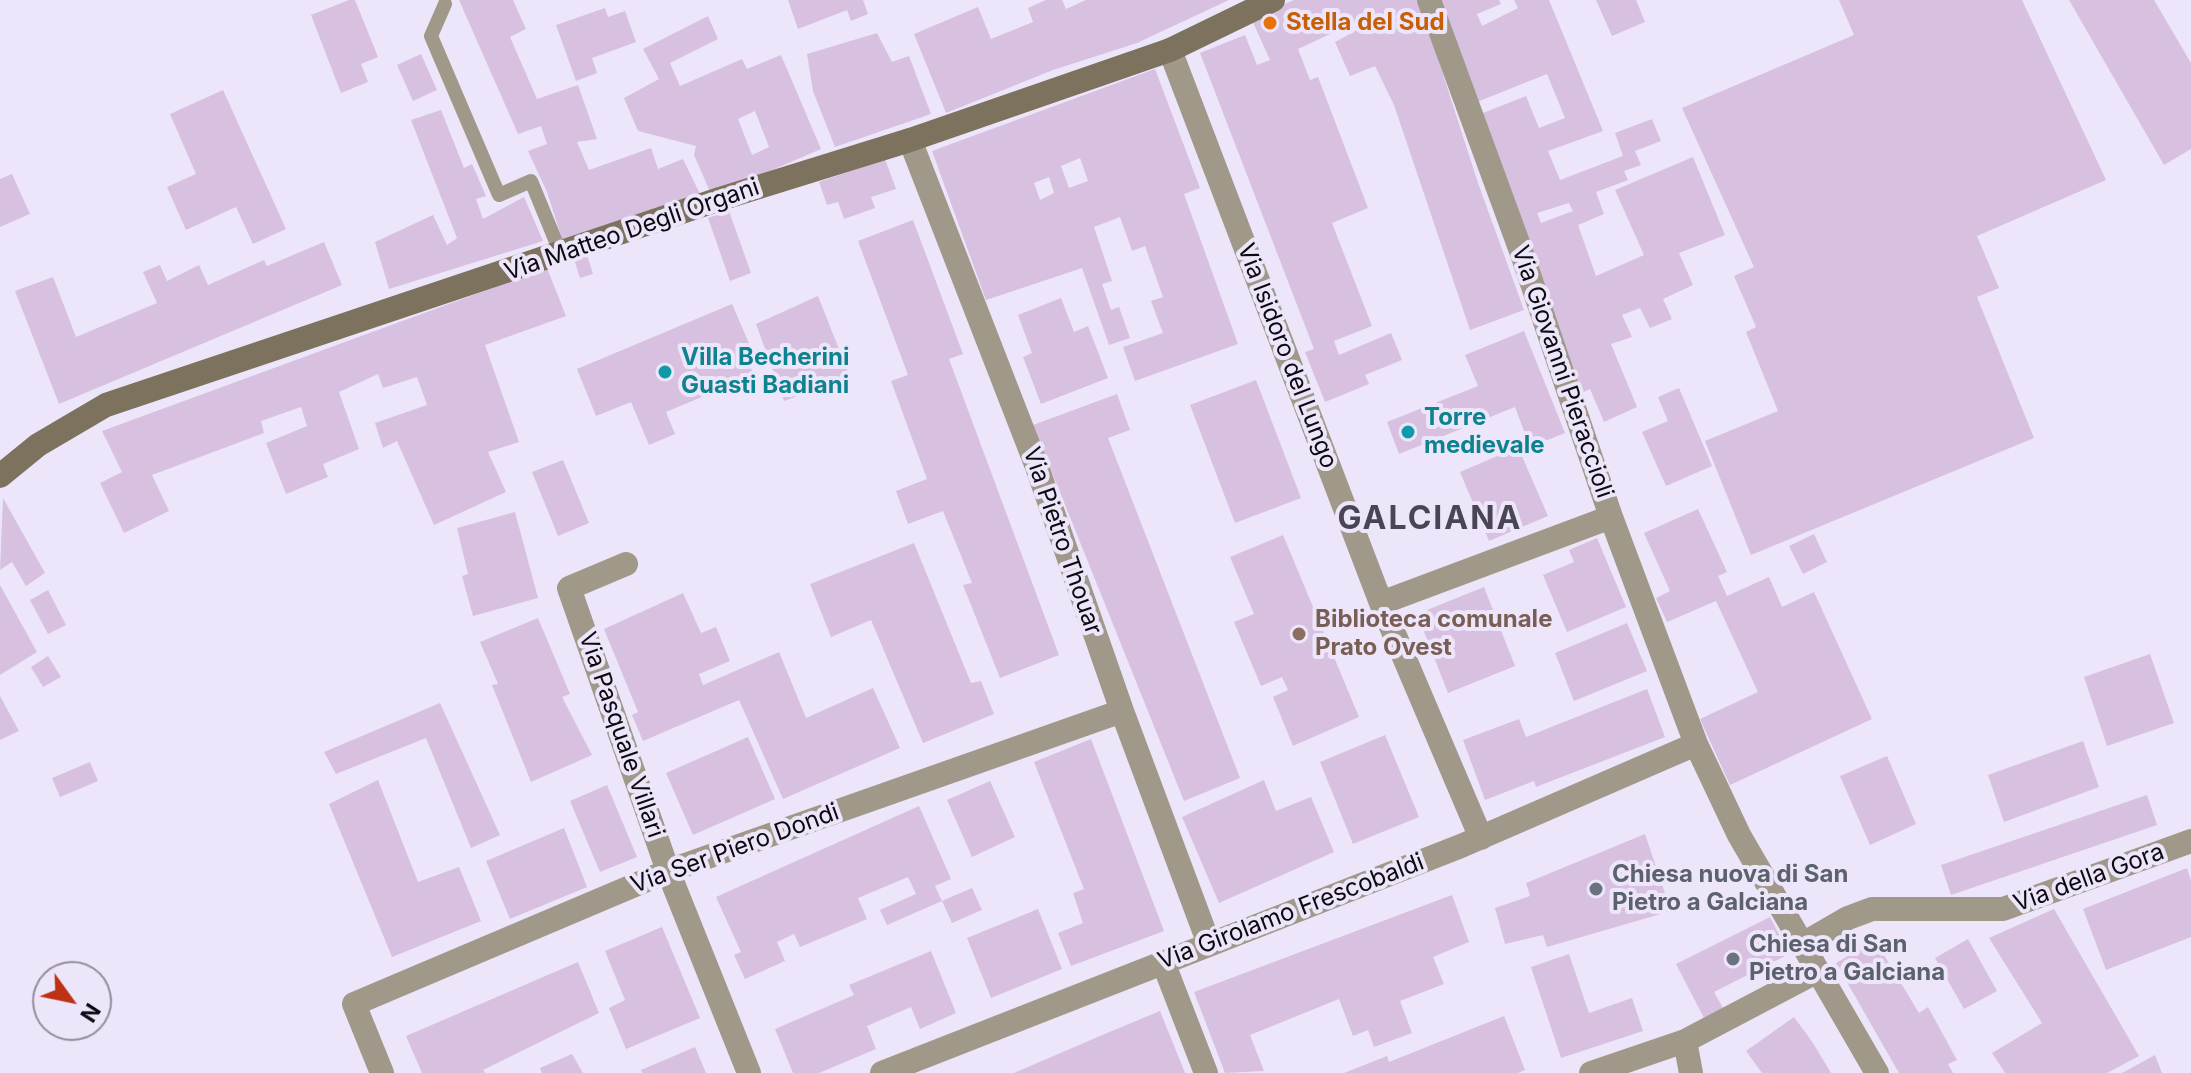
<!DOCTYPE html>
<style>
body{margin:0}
#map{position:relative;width:2191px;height:1073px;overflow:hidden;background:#ede6fa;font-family:Inter,sans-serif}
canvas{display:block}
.north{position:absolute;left:32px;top:961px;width:80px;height:80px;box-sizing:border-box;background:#ede6fa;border:2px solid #938e9c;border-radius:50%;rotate:123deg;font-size:22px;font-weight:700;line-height:32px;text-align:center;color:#0c0a10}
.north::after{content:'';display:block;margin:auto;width:28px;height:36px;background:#bd3212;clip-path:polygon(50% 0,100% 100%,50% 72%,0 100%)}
</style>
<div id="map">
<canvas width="2191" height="1073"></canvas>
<div class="north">N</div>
</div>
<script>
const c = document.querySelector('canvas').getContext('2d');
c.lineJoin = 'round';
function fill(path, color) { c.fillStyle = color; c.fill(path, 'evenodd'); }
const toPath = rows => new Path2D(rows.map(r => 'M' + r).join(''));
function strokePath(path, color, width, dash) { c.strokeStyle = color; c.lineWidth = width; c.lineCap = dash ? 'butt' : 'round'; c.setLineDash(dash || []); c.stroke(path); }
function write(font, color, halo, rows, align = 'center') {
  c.font = font + ' Inter,sans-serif'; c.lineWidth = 8; c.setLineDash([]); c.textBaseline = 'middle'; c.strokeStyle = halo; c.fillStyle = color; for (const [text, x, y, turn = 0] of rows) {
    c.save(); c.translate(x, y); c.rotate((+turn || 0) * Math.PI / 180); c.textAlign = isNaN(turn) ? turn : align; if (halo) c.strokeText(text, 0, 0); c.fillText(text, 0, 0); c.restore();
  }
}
const building = toPath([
 [349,0,355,0,378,57,361,64,368,82,341,93,311,15],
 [459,0,513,0,526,29,510,37,537,99,578,85,597,139,577,142,589,170,651,148,658,169,683,159,701,196,563,242,547,192,528,151,547,144,541,126,518,134],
 [788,0,863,0,868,14,851,21,847,10,798,29],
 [1046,0,1062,0,1066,9,1086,0,1229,0,1137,43,1053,70,946,113,914,34,978,7,991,39,1033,22,1028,8],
 [1294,0,1419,0,1478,183,1524,310,1470,330,1394,105,1375,66,1350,76,1335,42,1370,23,1367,17,1298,49,1310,80,1318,77,1368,208,1332,223,1372,326,1334,341,1339,355,1391,333,1402,360,1365,375,1369,384,1325,402,1305,352,1314,349,1200,53,1245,35,1257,65,1270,60,1251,18],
 [1438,0,1499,0,1501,4,1477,14,1482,26,1518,8,1514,0,1549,0,1603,131,1548,151,1560,180,1623,156,1615,133,1652,119,1661,141,1635,151,1641,165,1624,171,1628,180,1596,192,1604,214,1578,225,1596,276,1644,255,1615,190,1693,157,1725,235,1679,253,1693,285,1663,299,1672,319,1650,328,1640,308,1622,315,1632,337,1611,344,1637,407,1604,422,1590,389,1582,393,1478,115,1526,96,1539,128,1565,118,1547,74,1477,102],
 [1569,203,1573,211,1541,223,1537,213],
 [1596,0,1636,0,1645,22,1612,36],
 [1839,0,2022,0,2106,180,1977,236,1999,288,1977,297,2034,438,1751,555,1705,441,1778,411,1746,332,1756,327,1734,276,1754,267,1682,108,1854,35],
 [2069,0,2154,0,2191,63,2191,149,2164,165],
 [605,8,608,17,625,11,636,42,592,58,597,73,576,81,556,25],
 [708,16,718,39,670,63,680,86,742,59,747,69,781,55,821,149,712,196,694,155,696,146,638,131,624,98,659,79,643,49],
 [755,111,769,147,752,155,738,119],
 [877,33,892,62,909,56,931,114,835,147,813,91,807,54],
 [421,54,437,90,413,101,397,65],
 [1155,69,1200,188,1184,194,1238,344,1135,381,1123,347,1163,333,1151,301,1163,297,1145,246,1132,251,1120,217,1094,227,1112,281,1102,284,1111,310,1119,307,1130,338,1109,345,1082,268,986,300,932,151],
 [1080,158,1088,181,1069,188,1061,166],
 [1049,177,1054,193,1040,200,1034,183],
 [223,90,286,229,253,244,236,207,186,230,167,187,196,174,170,114],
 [441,110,464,168,472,164,486,196,476,199,483,219,524,197,543,241,389,289,375,242,433,215,447,245,457,238,411,120],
 [885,159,896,189,871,197,875,208,844,219,838,202,827,205,819,182],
 [12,174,30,214,0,227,0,179],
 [729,211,751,273,730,281,708,218],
 [913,220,963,354,949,359,1059,655,1000,678,963,585,972,583,943,511,908,524,896,491,927,479,891,381,908,375,858,241],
 [324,242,342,285,59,404,15,291,53,277,76,337,157,303,143,272,160,265,167,281,199,265,208,285,264,260,267,266],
 [586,252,593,274,580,278,573,256],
 [547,268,566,316,485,345,519,442,488,452,506,492,434,525,397,441,383,448,375,423,427,405,417,377,383,388,378,374,339,392,359,449,323,464,328,477,286,494,266,443,307,426,301,407,261,421,264,433,152,475,169,511,124,533,100,483,122,472,102,431],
 [818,296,850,377,784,401,756,324],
 [1061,298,1074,332,1088,326,1108,378,1041,404,1023,357,1032,353,1018,315],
 [732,304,751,348,743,351,754,375,666,412,675,434,649,445,631,402,596,416,577,369],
 [1524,331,1565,433,1530,447,1515,407,1399,454,1387,422,1478,386,1465,355],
 [1256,380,1301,498,1235,523,1190,405],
 [1679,388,1712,466,1666,486,1642,432,1668,421,1658,397],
 [1117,394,1130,430,1108,438,1240,778,1184,801,1033,425],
 [1518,447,1548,516,1489,541,1460,472],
 [563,460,589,523,558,536,532,472],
 [3,498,45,573,26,586,12,562,0,570],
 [1698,509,1727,572,1718,576,1727,596,1769,577,1782,607,1814,592,1872,719,1730,785,1700,719,1758,692,1716,601,1667,622,1656,598,1670,591,1644,533],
 [515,512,538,598,473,616,462,576,468,574,457,528],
 [1814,534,1827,562,1803,574,1789,546],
 [1283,535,1359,717,1293,746,1273,697,1288,690,1282,677,1261,686,1234,622,1254,614,1230,557],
 [1597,538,1626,607,1567,632,1543,575,1574,562,1569,550],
 [914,543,971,683,981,681,994,714,923,743,871,620,831,637,810,584],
 [0,585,37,652,0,675],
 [1484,587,1515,666,1448,693,1417,614],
 [48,590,66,625,48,634,30,600],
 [683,593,701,633,716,627,730,661,699,674,703,685,779,652,806,718,873,688,900,748,783,799,739,700,643,741,632,715,638,712,604,629],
 [538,618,570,694,562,697,592,755,531,782,492,685,498,684,480,642],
 [1627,623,1647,671,1574,701,1555,653],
 [2150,654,2174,723,2107,746,2084,677],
 [48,656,61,677,43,687,31,667],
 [1647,689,1665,737,1536,787,1534,781,1485,800,1463,740,1519,719,1526,737],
 [0,696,19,731,0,740],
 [440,703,500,835,471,848,426,738,336,774,324,752],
 [1385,735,1419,817,1353,844,1320,762],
 [748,737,775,799,693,835,666,773],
 [1091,739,1164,931,1071,966,1058,933,1083,923,1073,893,1084,889,1034,762],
 [2083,741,2099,787,2004,822,1988,775],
 [1887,756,1916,824,1870,845,1840,776],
 [90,762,98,781,60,797,52,778],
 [378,780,418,882,459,867,481,921,392,957,329,804],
 [1264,780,1276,811,1311,797,1334,852,1219,903,1182,817],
 [990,781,1015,837,972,857,947,800],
 [607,785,637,857,600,872,570,801],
 [2147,795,2157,825,1951,895,1941,865],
 [919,806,951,879,935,886,942,901,887,925,880,910,916,894,908,877,858,898,867,919,800,947,794,934,777,942,785,961,745,979,734,955,741,952,716,897],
 [564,828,587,887,510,919,486,861],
 [1645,834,1671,911,1547,947,1543,935,1505,944,1495,908,1530,896,1526,883],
 [2187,868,2191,881,2191,937,2106,970,2083,909],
 [972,888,982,910,952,923,942,901],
 [1452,895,1469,942,1433,957,1444,984,1400,1001,1412,1033,1374,1047,1368,1030,1353,1036,1339,999,1250,1035,1264,1071,1225,1073,1194,992],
 [1038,909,1062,969,991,998,967,938],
 [2054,909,2139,1056,2107,1073,2005,1073,1992,1053,2042,1023,1989,938],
 [1770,917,1789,954,1714,992,1723,1008,1704,1018,1676,964],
 [662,927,700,1018,626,1049,609,1008,625,1000,605,951],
 [1968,939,1997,991,1964,1009,1935,958],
 [1875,940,1919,1013,1928,1007,1957,1060,1948,1064,1953,1073,1899,1073,1836,963],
 [931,951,956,1013,920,1029,911,1007,867,1026,876,1049,819,1073,793,1073,775,1029,854,995,849,985],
 [1569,954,1589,1013,1632,998,1643,1031,1561,1058,1531,967],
 [578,962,599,1013,483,1070,485,1073,422,1073,406,1036],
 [1160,1011,1185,1073,1014,1073,1107,1033],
 [1504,1016,1525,1070,1518,1073,1344,1073,1387,1056,1389,1062],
 [1794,1017,1813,1043,1831,1073,1762,1073,1746,1051],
 [695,1047,706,1073,642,1073,641,1070],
 [572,1054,583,1073,542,1073,540,1068],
 [2155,1055,2162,1073,2122,1073]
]);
const lane = toPath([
 [445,4,431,36,499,195,531,181,561,254]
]);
const street = toPath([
 [1429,0,1521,251,1611,517,1696,744,1739,835,1877,1073],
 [1170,50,1381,603,1481,838],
 [910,140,1037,467,1122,711,1209,944],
 [626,564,569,588,668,871,749,1073],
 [1381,603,1611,517],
 [1803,944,1848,918,1872,909,2003,909,2191,841],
 [1163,962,1206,1073],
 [1685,1041,1691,1073],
 [382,1073,354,1004,668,871,1122,711],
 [882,1073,1461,846,1696,744],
 [1591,1073,1685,1041,1818,971]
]);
const secondary = toPath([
 [0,476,38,445,106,405,720,199,910,140,1170,50,1273,0]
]);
const markers = [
 [1270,23,8,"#e8710a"],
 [665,372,8,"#0f9aa8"],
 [1408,432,8,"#0f9aa8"],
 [1299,634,8,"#8d6e63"],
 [1596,889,8,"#6b7280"],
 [1733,959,8,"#6b7280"]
];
const foodNames = [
 ["Stella del Sud",1286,23]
];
const streetNames = [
 ["Via Matteo Degli Organi",632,230,-19],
 ["Via Isidoro del Lungo",1287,356,69],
 ["Via Giovanni Pieraccioli",1562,372,71],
 ["Via Pietro Thouar",1062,541,71],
 ["Via Pasquale Villari",621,735,71],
 ["Via Ser Piero Dondi",735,849,-20],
 ["Via della Gora",2089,878,-20],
 ["Via Girolamo Frescobaldi",1291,912,-21]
];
const cultureNames = [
 ["Villa Becherini",681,358],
 ["Guasti Badiani",681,386],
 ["Torre",1424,418],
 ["medievale",1424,446]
];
const educationNames = [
 ["Biblioteca comunale",1315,620],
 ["Prato Ovest",1315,648]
];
const worshipNames = [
 ["Chiesa nuova di San",1612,875],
 ["Pietro a Galciana",1612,903],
 ["Chiesa di San",1749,945],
 ["Pietro a Galciana",1749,973]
];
const districtNames = [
 ["GALCIANA",1430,519]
];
fill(building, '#d7c0e0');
strokePath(lane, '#a0998a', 14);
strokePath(street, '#a0998a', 24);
strokePath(secondary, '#7c725d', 24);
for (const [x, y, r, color] of markers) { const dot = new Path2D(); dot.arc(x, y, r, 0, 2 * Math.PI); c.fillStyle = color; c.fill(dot); strokePath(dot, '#ede6fa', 3); }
write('bold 24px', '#c56008', '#ede6fa', foodNames, 'left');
write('24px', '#0c0a10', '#ede6fa', streetNames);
write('bold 24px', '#0d838f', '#ede6fa', cultureNames, 'left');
write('bold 24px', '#785e54', '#ede6fa', educationNames, 'left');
write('bold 24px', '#5b616d', '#ede6fa', worshipNames, 'left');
c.letterSpacing = '2px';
write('bold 32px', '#4a4454', '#ede6fa', districtNames);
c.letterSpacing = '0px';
</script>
